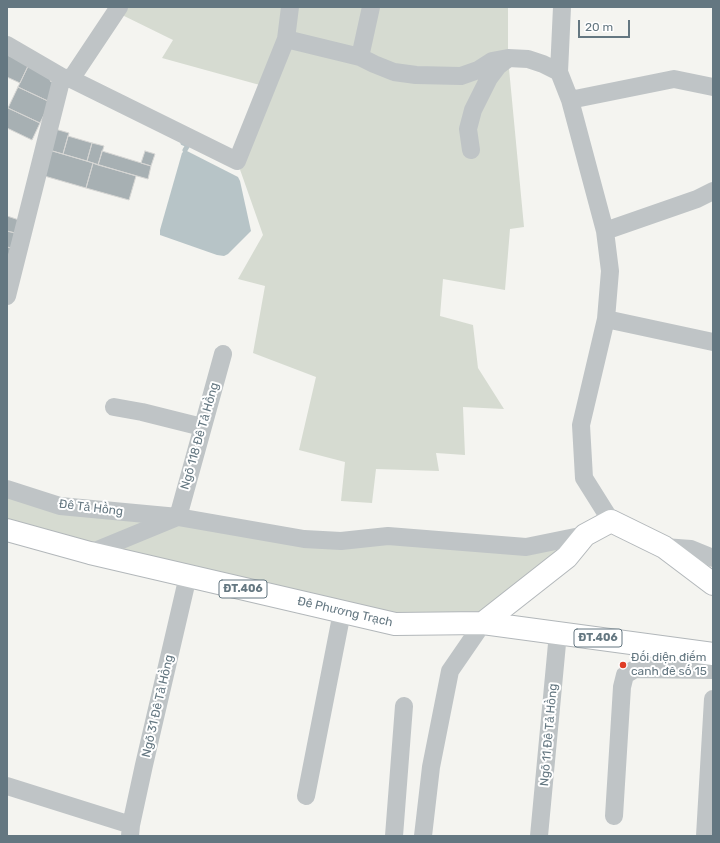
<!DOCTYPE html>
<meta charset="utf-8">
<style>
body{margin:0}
#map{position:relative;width:720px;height:843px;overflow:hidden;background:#f4f4f0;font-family:Rubik,sans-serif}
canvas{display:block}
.frame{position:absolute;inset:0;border:8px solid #647781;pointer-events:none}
.scale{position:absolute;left:578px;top:20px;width:52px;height:18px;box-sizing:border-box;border:2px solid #647781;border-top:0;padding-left:5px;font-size:12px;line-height:14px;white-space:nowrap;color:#647781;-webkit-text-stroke:3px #fff;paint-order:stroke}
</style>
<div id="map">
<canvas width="720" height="843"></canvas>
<div class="frame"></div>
<div class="scale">20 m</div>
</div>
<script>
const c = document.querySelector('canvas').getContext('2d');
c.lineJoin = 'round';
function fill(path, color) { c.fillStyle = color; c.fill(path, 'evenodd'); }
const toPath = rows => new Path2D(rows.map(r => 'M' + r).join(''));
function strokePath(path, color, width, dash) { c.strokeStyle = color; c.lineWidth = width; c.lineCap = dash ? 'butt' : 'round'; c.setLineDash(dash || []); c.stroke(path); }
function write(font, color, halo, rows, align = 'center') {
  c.font = font + ' Rubik,sans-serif'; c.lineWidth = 4; c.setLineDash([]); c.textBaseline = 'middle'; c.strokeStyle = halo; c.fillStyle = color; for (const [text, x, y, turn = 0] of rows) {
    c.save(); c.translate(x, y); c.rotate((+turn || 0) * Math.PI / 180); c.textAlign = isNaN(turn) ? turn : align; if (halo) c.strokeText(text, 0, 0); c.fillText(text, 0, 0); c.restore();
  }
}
const green = toPath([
 [119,7,508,7,508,58,524,227,510,229,505,290,443,279,440,316,473,325,478,368,504,409,463,407,465,455,436,453,439,471,376,469,372,503,341,501,345,462,299,450,316,377,253,353,265,286,238,279,263,235,237,161,267,87,162,58,173,40,116,12],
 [7,489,304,539,526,547,585,535,483,623,395,624,7,529]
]);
const water = toPath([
 [185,150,238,177,240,181,251,231,228,254,224,256,217,255,160,235,160,230,182,153]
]);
const stream = toPath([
 [183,143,188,145,185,150]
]);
const building = toPath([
 [7,55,29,64,20,83,7,77,7,55],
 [29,64,53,75,50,81,58,85,50,102,18,87,29,64],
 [18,87,50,102,40,123,8,108,18,87],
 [8,108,40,123,32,140,7,128,7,110,8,108],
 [55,129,69,133,63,154,49,150,55,129],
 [68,136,92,143,87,161,63,154,68,136],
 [92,143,104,146,98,165,87,161,92,143],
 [49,150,93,163,86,188,41,175,49,150],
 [102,151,151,166,148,179,98,165,102,151],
 [145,151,155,154,151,166,141,163,145,151],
 [93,163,136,176,129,200,86,188,93,163],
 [7,216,19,220,15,233,7,231,7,216],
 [7,231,15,233,11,248,7,247,7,231],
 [7,247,11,248,7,261,7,247]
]);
const minor = toPath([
 [562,7,559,72,570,100,605,231,610,271,606,319,581,425,584,478,611,521],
 [286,39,290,7],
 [7,45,62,77],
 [360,57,374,64,394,72,416,75,461,76,478,70,492,61,508,58,528,59,543,64,559,72],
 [71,79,119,7],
 [570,100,674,79,713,87],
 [471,150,468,129,473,110,489,78,498,66,506,60],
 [605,231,697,199,713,191],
 [7,296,62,77,71,79,237,161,286,39,360,57,371,7],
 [606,319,713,342],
 [114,407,142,412,202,427],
 [7,489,60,506,178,517,304,539,341,541,388,536,526,547,585,535],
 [178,517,223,354],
 [664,547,691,549,713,558],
 [90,553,175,518],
 [7,786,131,825],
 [306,796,342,612],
 [614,816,622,687,625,675,635,669,713,670],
 [130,836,131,825,144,765,188,576],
 [394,836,404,706],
 [423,836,431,767,450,671,483,623],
 [539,836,558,633],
 [705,836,713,699]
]);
const major = toPath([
 [7,530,90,553,395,624,483,623,713,654],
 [483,623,567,557,585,535,611,521,664,547,713,584]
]);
const markers = [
 [623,665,4,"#df3d26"]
];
const shields = [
 [243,589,48],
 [598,638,48]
];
const shieldNames = [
 ["ĐT.406",243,589],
 ["ĐT.406",598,638]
];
const streetNames = [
 ["Ngõ 118 Đê Tả Hồng",200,436,-74],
 ["Đê Tả Hồng",91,508,7],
 ["Đê Phương Trạch",345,612,13],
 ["Ngõ 31 Đê Tả Hồng",158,706,-77],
 ["Ngõ 11 Đê Tả Hồng",549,735,-85]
];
const poiNames = [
 ["Đối diện điếm",631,658],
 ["canh đê số 15",631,672]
];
fill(green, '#d6dbd1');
fill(water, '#b7c4c7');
strokePath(stream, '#b7c4c7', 5);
fill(building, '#a7b0b3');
strokePath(building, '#d5d5d3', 1);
strokePath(major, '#b2b7ba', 24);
strokePath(minor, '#bfc4c6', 18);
strokePath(major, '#fff', 22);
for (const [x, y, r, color] of markers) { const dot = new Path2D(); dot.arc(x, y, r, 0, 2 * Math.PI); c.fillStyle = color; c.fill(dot); strokePath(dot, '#fff', 1.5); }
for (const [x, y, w] of shields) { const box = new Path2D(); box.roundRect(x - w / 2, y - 9, w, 18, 3); c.fillStyle = '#fff'; c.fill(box); strokePath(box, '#647781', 1); }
write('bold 11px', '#647781', null, shieldNames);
write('12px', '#647781', '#fff', streetNames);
write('12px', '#647781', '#fff', poiNames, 'left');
</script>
